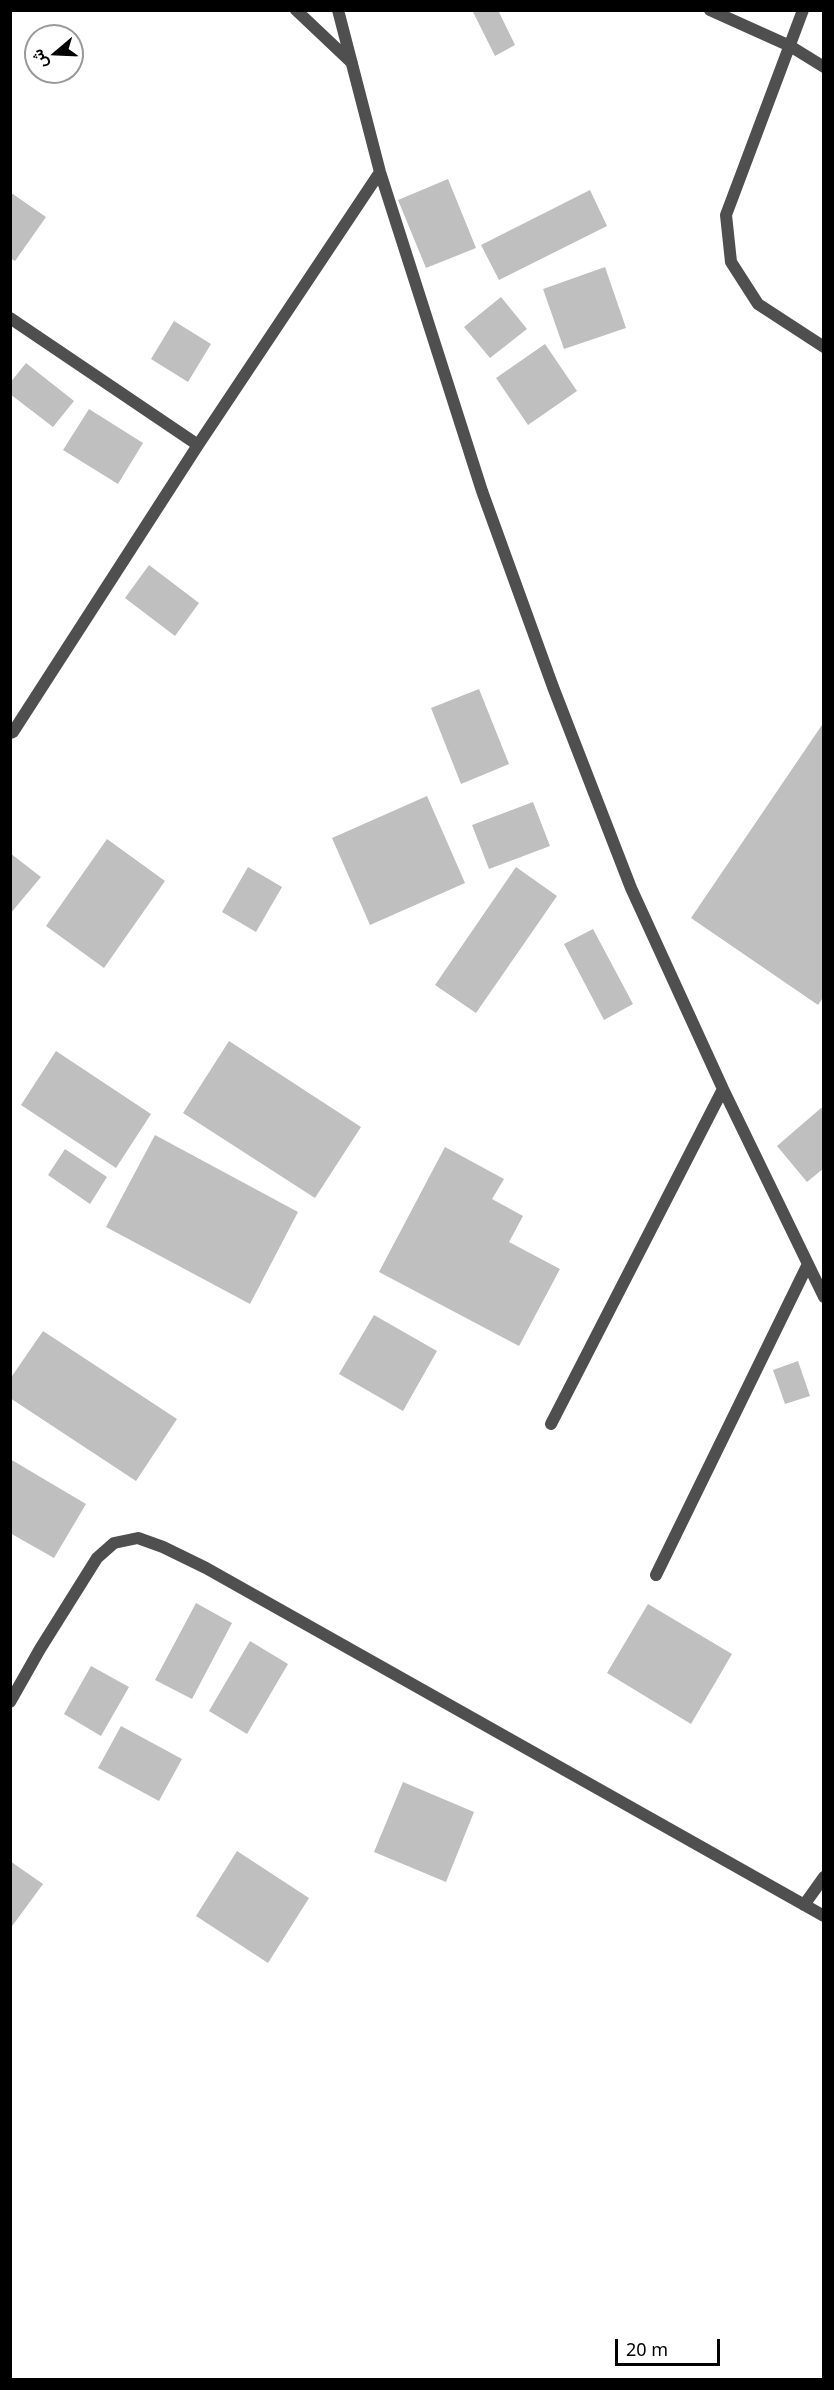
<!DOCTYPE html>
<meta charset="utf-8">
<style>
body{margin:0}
#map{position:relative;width:834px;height:2390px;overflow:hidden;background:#fff;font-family:"Noto Sans",Vazirmatn,sans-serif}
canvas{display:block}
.frame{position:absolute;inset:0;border:12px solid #000;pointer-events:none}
.north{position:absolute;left:24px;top:24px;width:60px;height:60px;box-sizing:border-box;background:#fff;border:2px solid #999;border-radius:50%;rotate:251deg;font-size:16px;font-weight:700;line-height:24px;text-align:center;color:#000}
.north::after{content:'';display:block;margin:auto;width:21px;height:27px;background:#000;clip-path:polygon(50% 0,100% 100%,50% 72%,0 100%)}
.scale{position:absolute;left:615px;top:2339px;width:105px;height:27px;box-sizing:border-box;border:3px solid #000;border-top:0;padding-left:8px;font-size:18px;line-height:21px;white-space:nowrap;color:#000;-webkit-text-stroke:4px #fff;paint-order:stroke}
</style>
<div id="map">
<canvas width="834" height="2390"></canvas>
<div class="frame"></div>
<div class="north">ش</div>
<div class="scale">20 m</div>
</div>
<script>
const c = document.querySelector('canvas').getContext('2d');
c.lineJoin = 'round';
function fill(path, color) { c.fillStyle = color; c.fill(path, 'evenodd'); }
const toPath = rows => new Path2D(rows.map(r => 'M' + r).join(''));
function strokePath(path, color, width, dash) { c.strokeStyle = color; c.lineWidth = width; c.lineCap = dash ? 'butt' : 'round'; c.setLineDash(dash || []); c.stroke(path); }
const building = toPath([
 [472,10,498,10,515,45,495,56],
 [448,179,476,248,426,268,398,200],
 [590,190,607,226,499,280,481,245],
 [10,192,46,217,15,261,10,258],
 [605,267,626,328,564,349,543,289],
 [501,297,527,329,490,358,464,327],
 [174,321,211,344,188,382,151,359],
 [545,344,577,391,528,425,496,378],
 [26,363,74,401,53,427,10,394,10,383],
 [89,409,143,443,118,484,63,450],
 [149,565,199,603,175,636,125,598],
 [479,689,509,764,461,784,431,708],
 [824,722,824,996,818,1005,691,918],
 [427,796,465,883,370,925,332,838],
 [533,802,550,846,489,869,472,825],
 [107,839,165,881,104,968,46,926],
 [10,853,41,877,10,914],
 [248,867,282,887,256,932,222,912],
 [516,867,557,896,476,1013,435,985],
 [593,929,633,1004,604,1020,564,944],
 [229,1041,361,1127,315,1198,183,1113],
 [56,1051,151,1114,116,1168,21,1105],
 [821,1108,824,1110,824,1168,807,1182,777,1146],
 [155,1135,298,1212,250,1304,106,1227],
 [445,1147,504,1179,492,1199,523,1216,509,1242,560,1269,519,1346,379,1272],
 [65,1149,107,1177,90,1204,48,1175],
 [374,1315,437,1351,403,1411,339,1374],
 [43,1331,177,1419,136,1481,10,1398,10,1379],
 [798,1361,810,1396,785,1404,773,1370],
 [10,1459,86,1504,54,1558,10,1533],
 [196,1603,232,1623,192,1699,155,1680],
 [648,1604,732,1654,691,1724,607,1673],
 [250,1641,288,1664,247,1734,209,1711],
 [91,1666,129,1687,101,1736,64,1714],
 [121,1726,182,1759,159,1801,98,1768],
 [403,1782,474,1812,446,1882,374,1852],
 [237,1851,309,1898,268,1963,196,1916],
 [10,1861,43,1884,10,1929]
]);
const service = toPath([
 [710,10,790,46,824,67],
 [803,10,726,215,731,262,758,304,824,347]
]);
const minor = toPath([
 [296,10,352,63],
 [338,10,380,172,482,491,553,687,631,888,723,1089,824,1297],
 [10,318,198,445],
 [10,733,13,732,198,445,380,172],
 [551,1424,723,1089],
 [656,1575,808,1264],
 [10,1702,40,1649,97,1558,114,1543,138,1538,163,1547,206,1568,824,1916],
 [804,1905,824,1877]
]);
fill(building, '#bfbfbf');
strokePath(service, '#4f4f4f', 12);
strokePath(minor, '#4f4f4f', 12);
</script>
